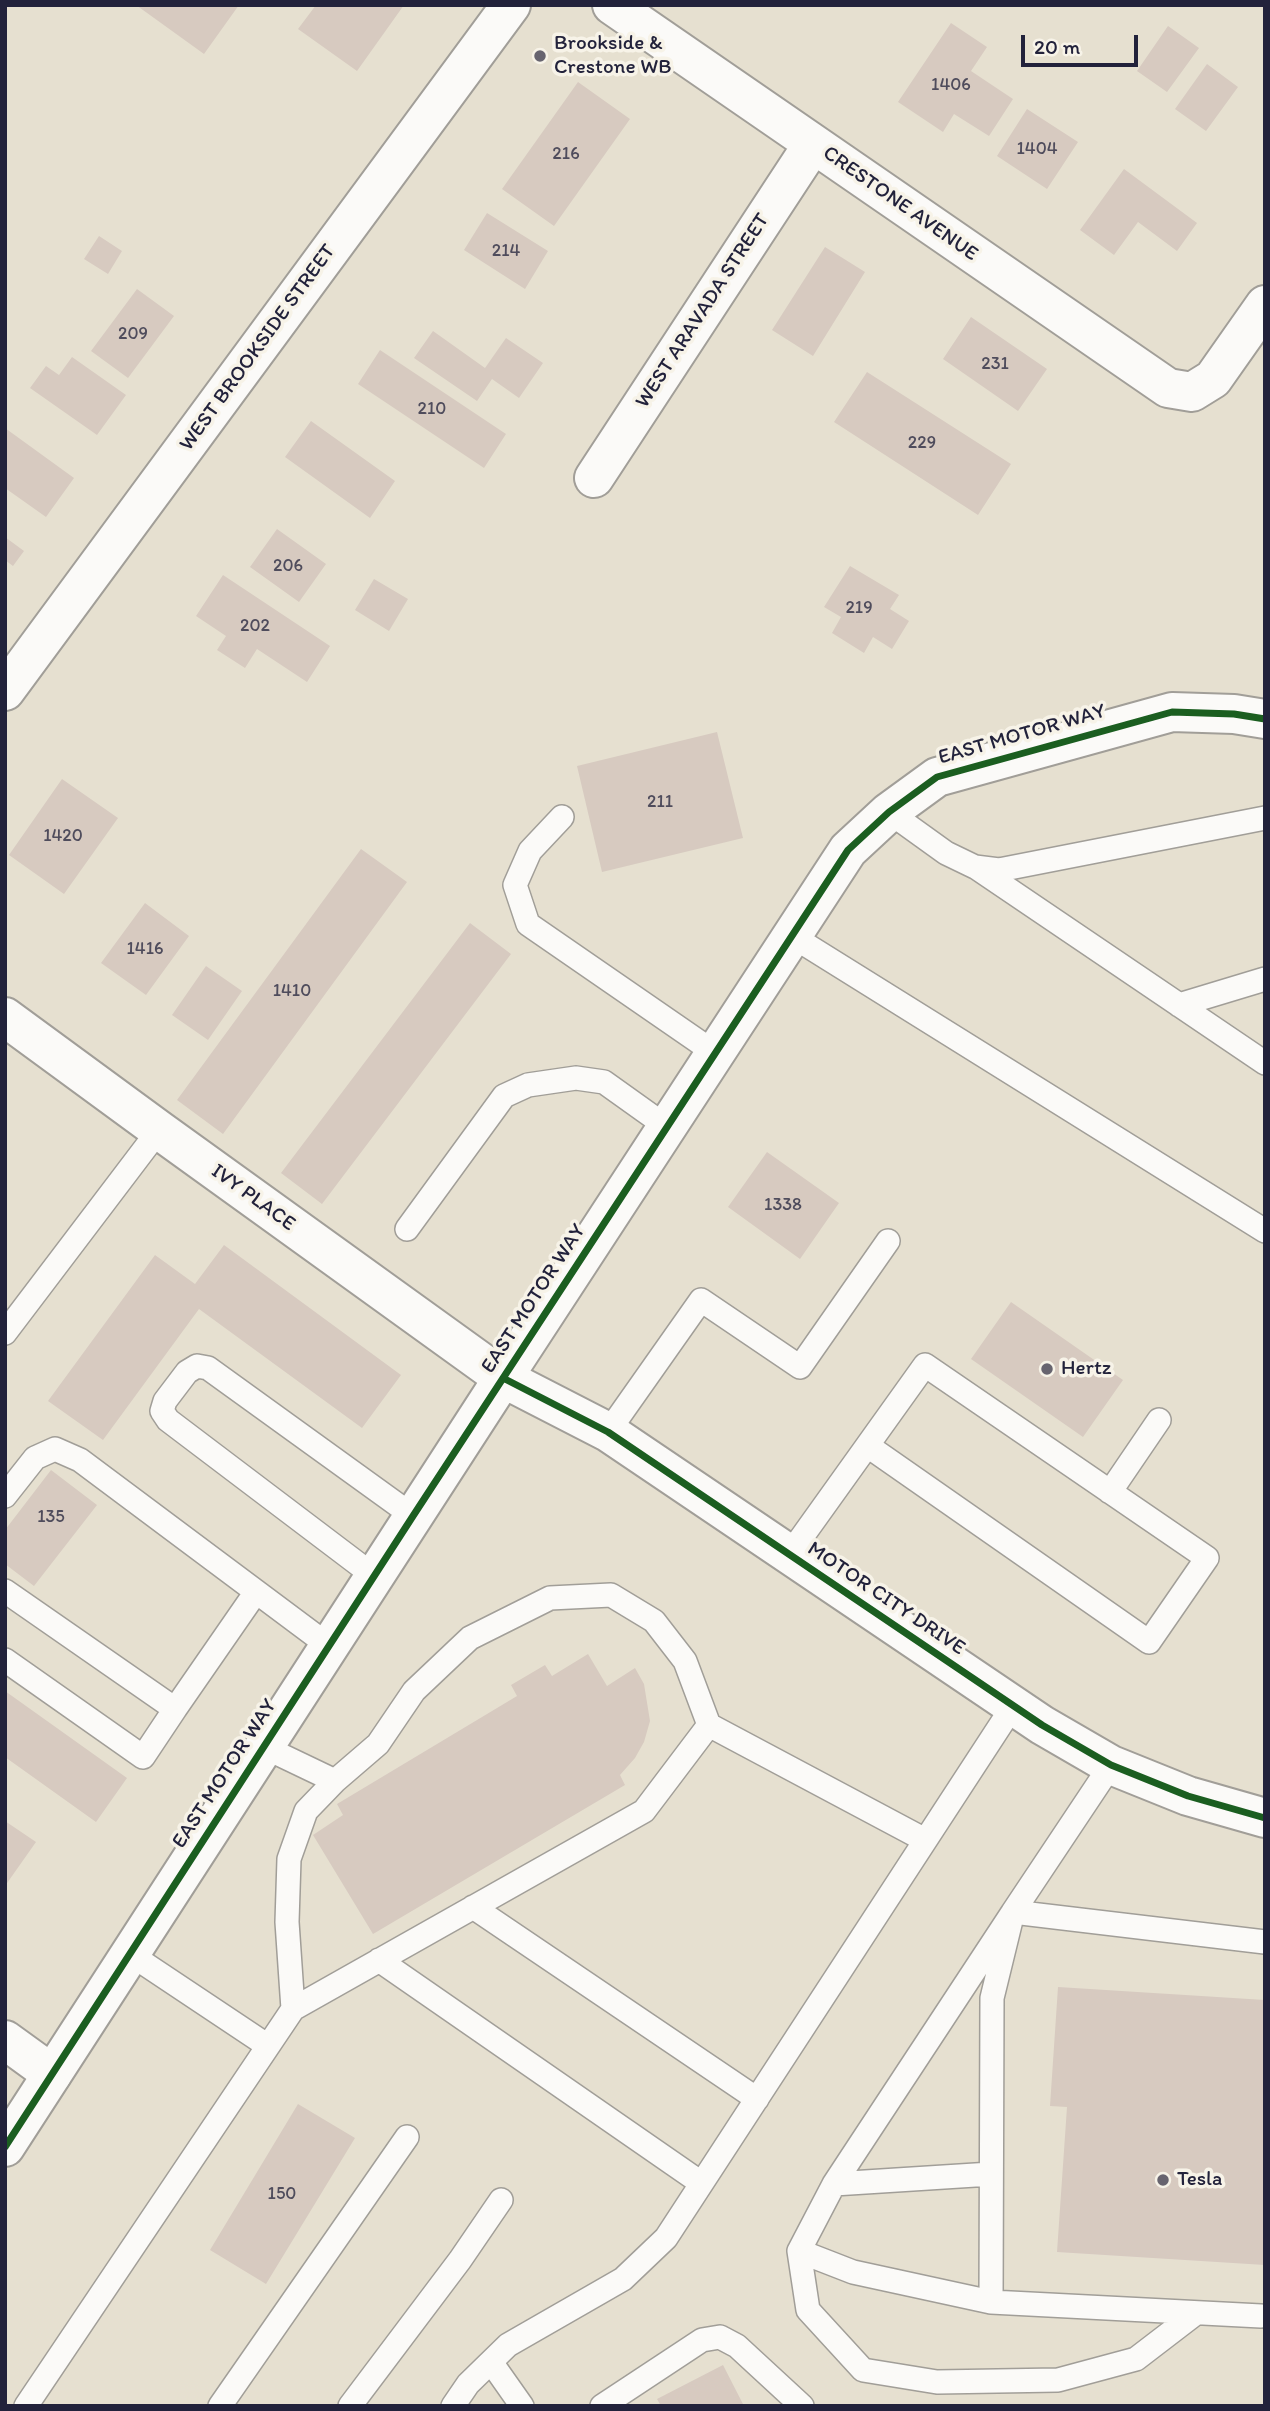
<!DOCTYPE html>
<style>
body{margin:0}
#map{position:relative;width:1270px;height:2411px;overflow:hidden;background:#e6e0d0;font-family:Itim,sans-serif}
canvas{display:block}
.frame{position:absolute;inset:0;border:7px solid #22223b;pointer-events:none}
.scale{position:absolute;left:1021px;top:35px;width:117px;height:32px;box-sizing:border-box;border:4px solid #22223b;border-top:0;padding-left:9px;font-size:21px;line-height:24px;white-space:nowrap;color:#22223b;-webkit-text-stroke:5px #f7f3e8;paint-order:stroke}
</style>
<div id="map">
<canvas width="1270" height="2411"></canvas>
<div class="frame"></div>
<div class="scale">20 m</div>
</div>
<script>
const c = document.querySelector('canvas').getContext('2d');
c.lineJoin = 'round';
function fill(path, color) { c.fillStyle = color; c.fill(path, 'evenodd'); }
const toPath = rows => new Path2D(rows.map(r => 'M' + r).join(''));
function strokePath(path, color, width, dash) { c.strokeStyle = color; c.lineWidth = width; c.lineCap = dash ? 'butt' : 'round'; c.setLineDash(dash || []); c.stroke(path); }
function write(font, color, halo, rows, align = 'center') {
  c.font = font + ' Itim,sans-serif'; c.lineWidth = 7; c.setLineDash([]); c.textBaseline = 'middle'; c.strokeStyle = halo; c.fillStyle = color; for (const [text, x, y, turn = 0] of rows) {
    c.save(); c.translate(x, y); c.rotate((+turn || 0) * Math.PI / 180); c.textAlign = isNaN(turn) ? turn : align; if (halo) c.strokeText(text, 0, 0); c.fillText(text, 0, 0); c.restore();
  }
}
const building = toPath([
 [136,5,239,5,204,54],
 [316,5,404,5,357,71,298,29],
 [951,23,987,47,971,71,1013,99,989,136,954,114,943,132,898,102],
 [1168,26,1199,48,1167,92,1137,71],
 [1207,64,1238,87,1206,131,1175,109],
 [578,82,630,119,554,226,502,189],
 [1027,109,1078,142,1047,189,997,156],
 [1124,169,1197,223,1177,251,1138,222,1114,255,1080,230],
 [487,213,548,251,525,289,464,250],
 [99,236,122,251,108,274,84,259],
 [825,247,865,272,813,356,772,330],
 [137,289,174,316,128,378,91,351],
 [971,317,1047,369,1018,411,943,359],
 [433,331,485,368,506,338,543,363,519,398,492,379,477,401,414,358],
 [380,350,506,434,484,468,358,384],
 [72,357,126,395,97,435,30,388,46,366,59,375],
 [867,372,1011,464,978,515,834,422],
 [311,421,395,481,370,518,285,457],
 [5,428,74,478,46,517,5,488],
 [277,529,326,564,299,602,250,567],
 [5,537,24,551,13,566,5,560],
 [850,566,899,595,890,609,909,621,892,649,873,637,864,653,832,633,841,617,824,607],
 [223,575,330,646,307,682,257,649,245,668,217,650,226,636,196,616],
 [374,579,408,599,389,631,355,610],
 [717,732,743,838,602,872,577,766],
 [62,779,118,818,64,894,9,855],
 [361,849,407,882,223,1134,177,1100],
 [145,903,189,936,146,995,101,963],
 [470,923,511,954,322,1204,281,1173],
 [206,966,242,991,208,1040,172,1015],
 [767,1152,839,1203,800,1259,728,1207],
 [224,1245,401,1375,362,1428,199,1309,103,1440,48,1401,155,1255,195,1284],
 [1011,1302,1123,1380,1083,1437,971,1359],
 [51,1470,97,1505,34,1586,5,1564,5,1530],
 [588,1654,607,1686,635,1668,644,1684,650,1721,644,1742,635,1758,620,1775,625,1785,373,1934,313,1835,343,1815,337,1804,517,1696,511,1685,545,1665,552,1676],
 [5,1691,127,1778,96,1822,5,1757],
 [5,1821,36,1842,5,1886],
 [1058,1987,1265,2000,1265,2265,1057,2252,1067,2107,1050,2106],
 [298,2104,355,2138,266,2284,210,2250],
 [723,2365,744,2406,661,2406,657,2399]
]);
const lane = toPath([
 [889,812,946,853,975,867,999,870,1265,818],
 [562,817,530,851,515,885,528,924,715,1053],
 [977,868,1265,1063],
 [792,936,1265,1231],
 [1179,1005,1265,979],
 [407,1229,504,1096,528,1085,576,1078,604,1082,667,1127],
 [5,1333,159,1130],
 [608,1432,701,1300,800,1367,888,1241],
 [1110,1492,1159,1420],
 [5,1496,35,1458,55,1449,80,1460,329,1646],
 [789,1555,925,1365,1207,1558,1149,1642,868,1446],
 [374,1576,168,1420,162,1411,165,1401,187,1372,197,1366,208,1368,413,1516],
 [5,1591,175,1709,256,1592],
 [5,1660,143,1757,175,1709],
 [264,1747,335,1781],
 [1111,1765,1013,1912,992,1998,991,2302,1261,2316],
 [473,1907,757,2099],
 [130,1954,268,2046],
 [379,1960,701,2183],
 [293,2009,287,1922,289,1859,306,1811,335,1781,378,1744,414,1691,470,1638,550,1598,611,1595,654,1621,685,1661,709,1725],
 [834,2184,991,2174],
 [799,2251,853,2272,991,2302],
 [1196,2313,1136,2359,1058,2380,937,2382,863,2370,808,2310,799,2251,834,2184,1013,1912,1265,1942],
 [491,2362,522,2406],
 [26,2406,293,2009,644,1811,709,1725,925,1840],
 [220,2406,407,2137],
 [350,2406,460,2260,501,2200],
 [453,2406,468,2384,508,2345,623,2279,666,2238,1013,1706],
 [602,2406,702,2340,720,2337,737,2346,802,2406]
]);
const street = toPath([
 [612,5,1168,388,1192,392,1213,379,1265,305],
 [594,478,813,144],
 [5,1017,159,1130,503,1378,848,850,889,812,937,777,1172,712,1234,714,1265,719],
 [5,2040,52,2074]
]);
const secondary = toPath([
 [5,691,511,5],
 [5,2147,503,1378,608,1432,1042,1725,1111,1765,1188,1796,1265,1818]
]);
const cycleway = toPath([
 [503,1378,608,1432,1042,1725,1111,1765,1188,1796,1265,1818],
 [5,2147,413,1516,848,850,889,812,937,777,1172,712,1234,714,1265,719]
]);
const markers = [
 [540,56,7,"#67646f"],
 [1047,1369,7,"#67646f"],
 [1163,2180,7,"#67646f"]
];
const numberNames = [
 ["1406",951,85],
 ["1404",1037,149],
 ["216",566,154],
 ["214",506,251],
 ["209",133,334],
 ["231",995,364],
 ["210",432,409],
 ["229",922,443],
 ["206",288,566],
 ["219",859,608],
 ["202",255,626],
 ["211",660,802],
 ["1420",63,836],
 ["1416",145,949],
 ["1410",292,991],
 ["1338",783,1205],
 ["135",51,1517],
 ["150",282,2194]
];
const poiNames = [
 ["Brookside &",554,44],
 ["Crestone WB",554,68],
 ["Hertz",1061,1369],
 ["Tesla",1177,2180]
];
const streetNames = [
 ["CRESTONE AVENUE",900,204,35],
 ["WEST ARAVADA STREET",703,311,-57],
 ["WEST BROOKSIDE STREET",258,348,-54],
 ["EAST MOTOR WAY",1022,735,-16],
 ["IVY PLACE",253,1198,36],
 ["EAST MOTOR WAY",534,1299,-57],
 ["MOTOR CITY DRIVE",886,1599,34],
 ["EAST MOTOR WAY",225,1774,-57]
];
fill(building, '#d7cac0');
strokePath(lane, '#a19e98', 26);
strokePath(street, '#a19e98', 42);
strokePath(secondary, '#a19e98', 42);
strokePath(lane, '#fbfaf8', 23);
strokePath(street, '#fbfaf8', 38);
strokePath(secondary, '#fbfaf8', 38);
strokePath(cycleway, '#1b5e20', 7);
for (const [x, y, r, color] of markers) { const dot = new Path2D(); dot.arc(x, y, r, 0, 2 * Math.PI); c.fillStyle = color; c.fill(dot); strokePath(dot, '#f7f3e8', 2.5); }
write('18px', '#4f4c5c', null, numberNames);
write('21px', '#22223b', '#f7f3e8', poiNames, 'left');
write('21px', '#22223b', '#f7f3e8', streetNames);
</script>
